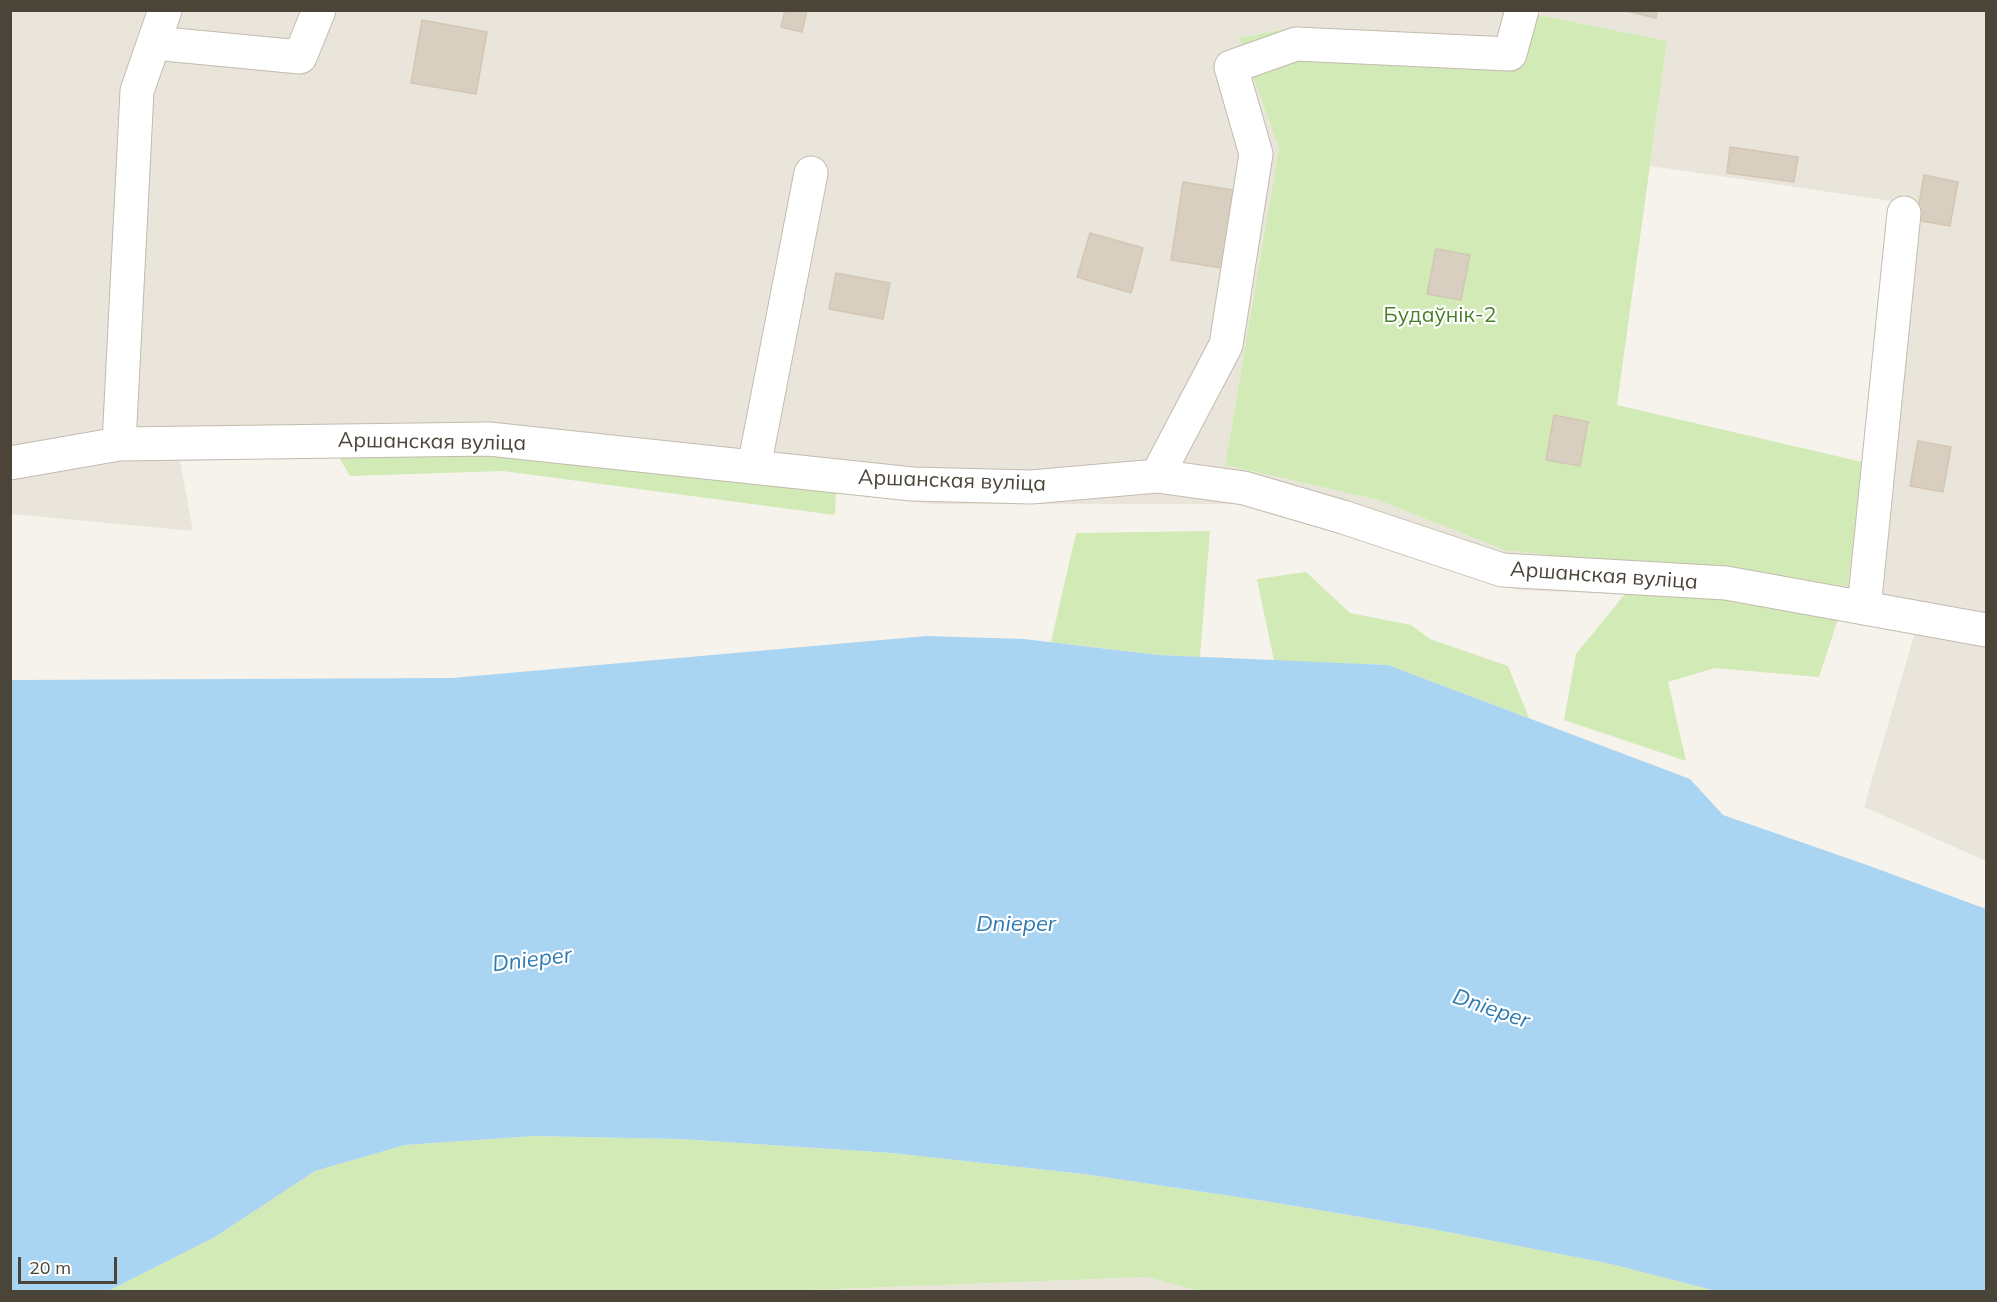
<!DOCTYPE html>
<meta charset="utf-8">
<style>
body{margin:0}
#map{position:relative;width:1997px;height:1302px;overflow:hidden;background:#f6f3ec;font-family:Mulish,sans-serif}
canvas{display:block}
.frame{position:absolute;inset:0;border:12px solid #4b4439;pointer-events:none}
.scale{position:absolute;left:18px;top:1257px;width:99px;height:27px;box-sizing:border-box;border:3px solid #4b4439;border-top:0;padding-left:8px;font-size:18px;line-height:21px;white-space:nowrap;color:#4b4439;-webkit-text-stroke:4px #fff;paint-order:stroke}
</style>
<div id="map">
<canvas width="1997" height="1302"></canvas>
<div class="frame"></div>
<div class="scale">20 m</div>
</div>
<script>
const c = document.querySelector('canvas').getContext('2d');
c.lineJoin = 'round';
function fill(path, color) { c.fillStyle = color; c.fill(path, 'evenodd'); }
const toPath = rows => new Path2D(rows.map(r => 'M' + r).join(''));
function strokePath(path, color, width, dash) { c.strokeStyle = color; c.lineWidth = width; c.lineCap = dash ? 'butt' : 'round'; c.setLineDash(dash || []); c.stroke(path); }
function write(font, color, halo, rows, align = 'center') {
  c.font = font + ' Mulish,sans-serif'; c.lineWidth = 4.5; c.setLineDash([]); c.textBaseline = 'middle'; c.strokeStyle = halo; c.fillStyle = color; for (const [text, x, y, turn = 0] of rows) {
    c.save(); c.translate(x, y); c.rotate((+turn || 0) * Math.PI / 180); c.textAlign = isNaN(turn) ? turn : align; if (halo) c.strokeText(text, 0, 0); c.fillText(text, 0, 0); c.restore();
  }
}
const residential = toPath([
 [10,11,1504,11,1497,36,1290,28,1239,38,1279,148,1225,465,1378,500,1504,550,1862,462,1892,201,1650,166,1667,41,1540,15,1541,11,1986,11,1986,861,1864,807,1915,632,1717,598,1518,590,1243,504,933,504,498,451,180,461,193,531,11,514],
 [1148,1277,1203,1291,760,1292]
]);
const green = toPath([
 [1540,15,1667,41,1617,405,1862,462,1848,586,1504,550,1378,500,1225,465,1279,148,1239,38,1290,28,1496,36],
 [498,451,836,492,835,515,503,471,350,476,338,456],
 [1210,531,1200,657,1158,655,1051,642,1076,533],
 [1306,572,1350,613,1411,625,1430,639,1508,666,1529,718,1388,665,1274,661,1257,579],
 [1625,594,1717,598,1838,619,1819,677,1715,668,1668,682,1686,761,1564,720,1576,654],
 [534,1136,681,1139,892,1153,1084,1174,1271,1202,1432,1229,1611,1264,1716,1291,1203,1292,1148,1277,760,1292,96,1292,110,1290,215,1237,315,1171,405,1145]
]);
const water = toPath([
 [927,636,1024,639,1158,655,1388,665,1690,779,1723,815,1867,865,1986,909,1986,1291,1716,1291,1611,1264,1432,1229,1271,1202,1084,1174,892,1153,681,1139,534,1136,405,1145,315,1171,215,1237,110,1290,11,1291,11,680,452,678]
]);
const building = toPath([
 [785,10,807,10,802,32,781,27,785,10],
 [1622,10,1657,10,1656,18,1622,10],
 [422,20,487,32,476,94,411,83,422,20],
 [1730,147,1798,157,1794,182,1727,173,1730,147],
 [1924,175,1958,182,1950,226,1916,220,1924,175],
 [1183,182,1233,190,1222,268,1171,260,1183,182],
 [1090,233,1143,248,1131,293,1077,277,1090,233],
 [1436,249,1470,255,1461,300,1427,294,1436,249],
 [836,273,890,283,883,319,829,309,836,273],
 [1554,415,1588,422,1580,466,1546,460,1554,415],
 [1918,441,1951,447,1943,492,1910,486,1918,441]
]);
const minor = toPath([
 [154,43,300,57,319,10],
 [119,444,137,91,165,10],
 [10,463,119,444,489,439,912,484,1031,487,1157,476,1244,488,1343,517,1502,570,1726,583,1986,630],
 [754,467,811,173],
 [1157,476,1226,345,1256,154,1231,67,1296,44,1510,54,1522,10],
 [1864,608,1904,213]
]);
const parkNames = [
 ["Будаўнік-2",1440,316]
];
const streetNames = [
 ["Аршанская вуліца",432,442,1],
 ["Аршанская вуліца",952,481,2],
 ["Аршанская вуліца",1604,576,4]
];
const waterNames = [
 ["Dnieper",1016,924],
 ["Dnieper",532,960,-7],
 ["Dnieper",1491,1009,19]
];
fill(residential, '#eae5da');
fill(green, '#d2eab5');
fill(water, '#a9d4f2');
fill(building, '#d8cfc1');
strokePath(building, '#d3c7b4', 1.5);
strokePath(minor, '#c2bbae', 35);
strokePath(minor, '#fff', 33);
write('21px', '#4a7f2a', '#fff', parkNames);
write('21px', '#4b4439', '#fff', streetNames);
write('italic 22px', '#2e7ab2', '#fff', waterNames);
</script>
